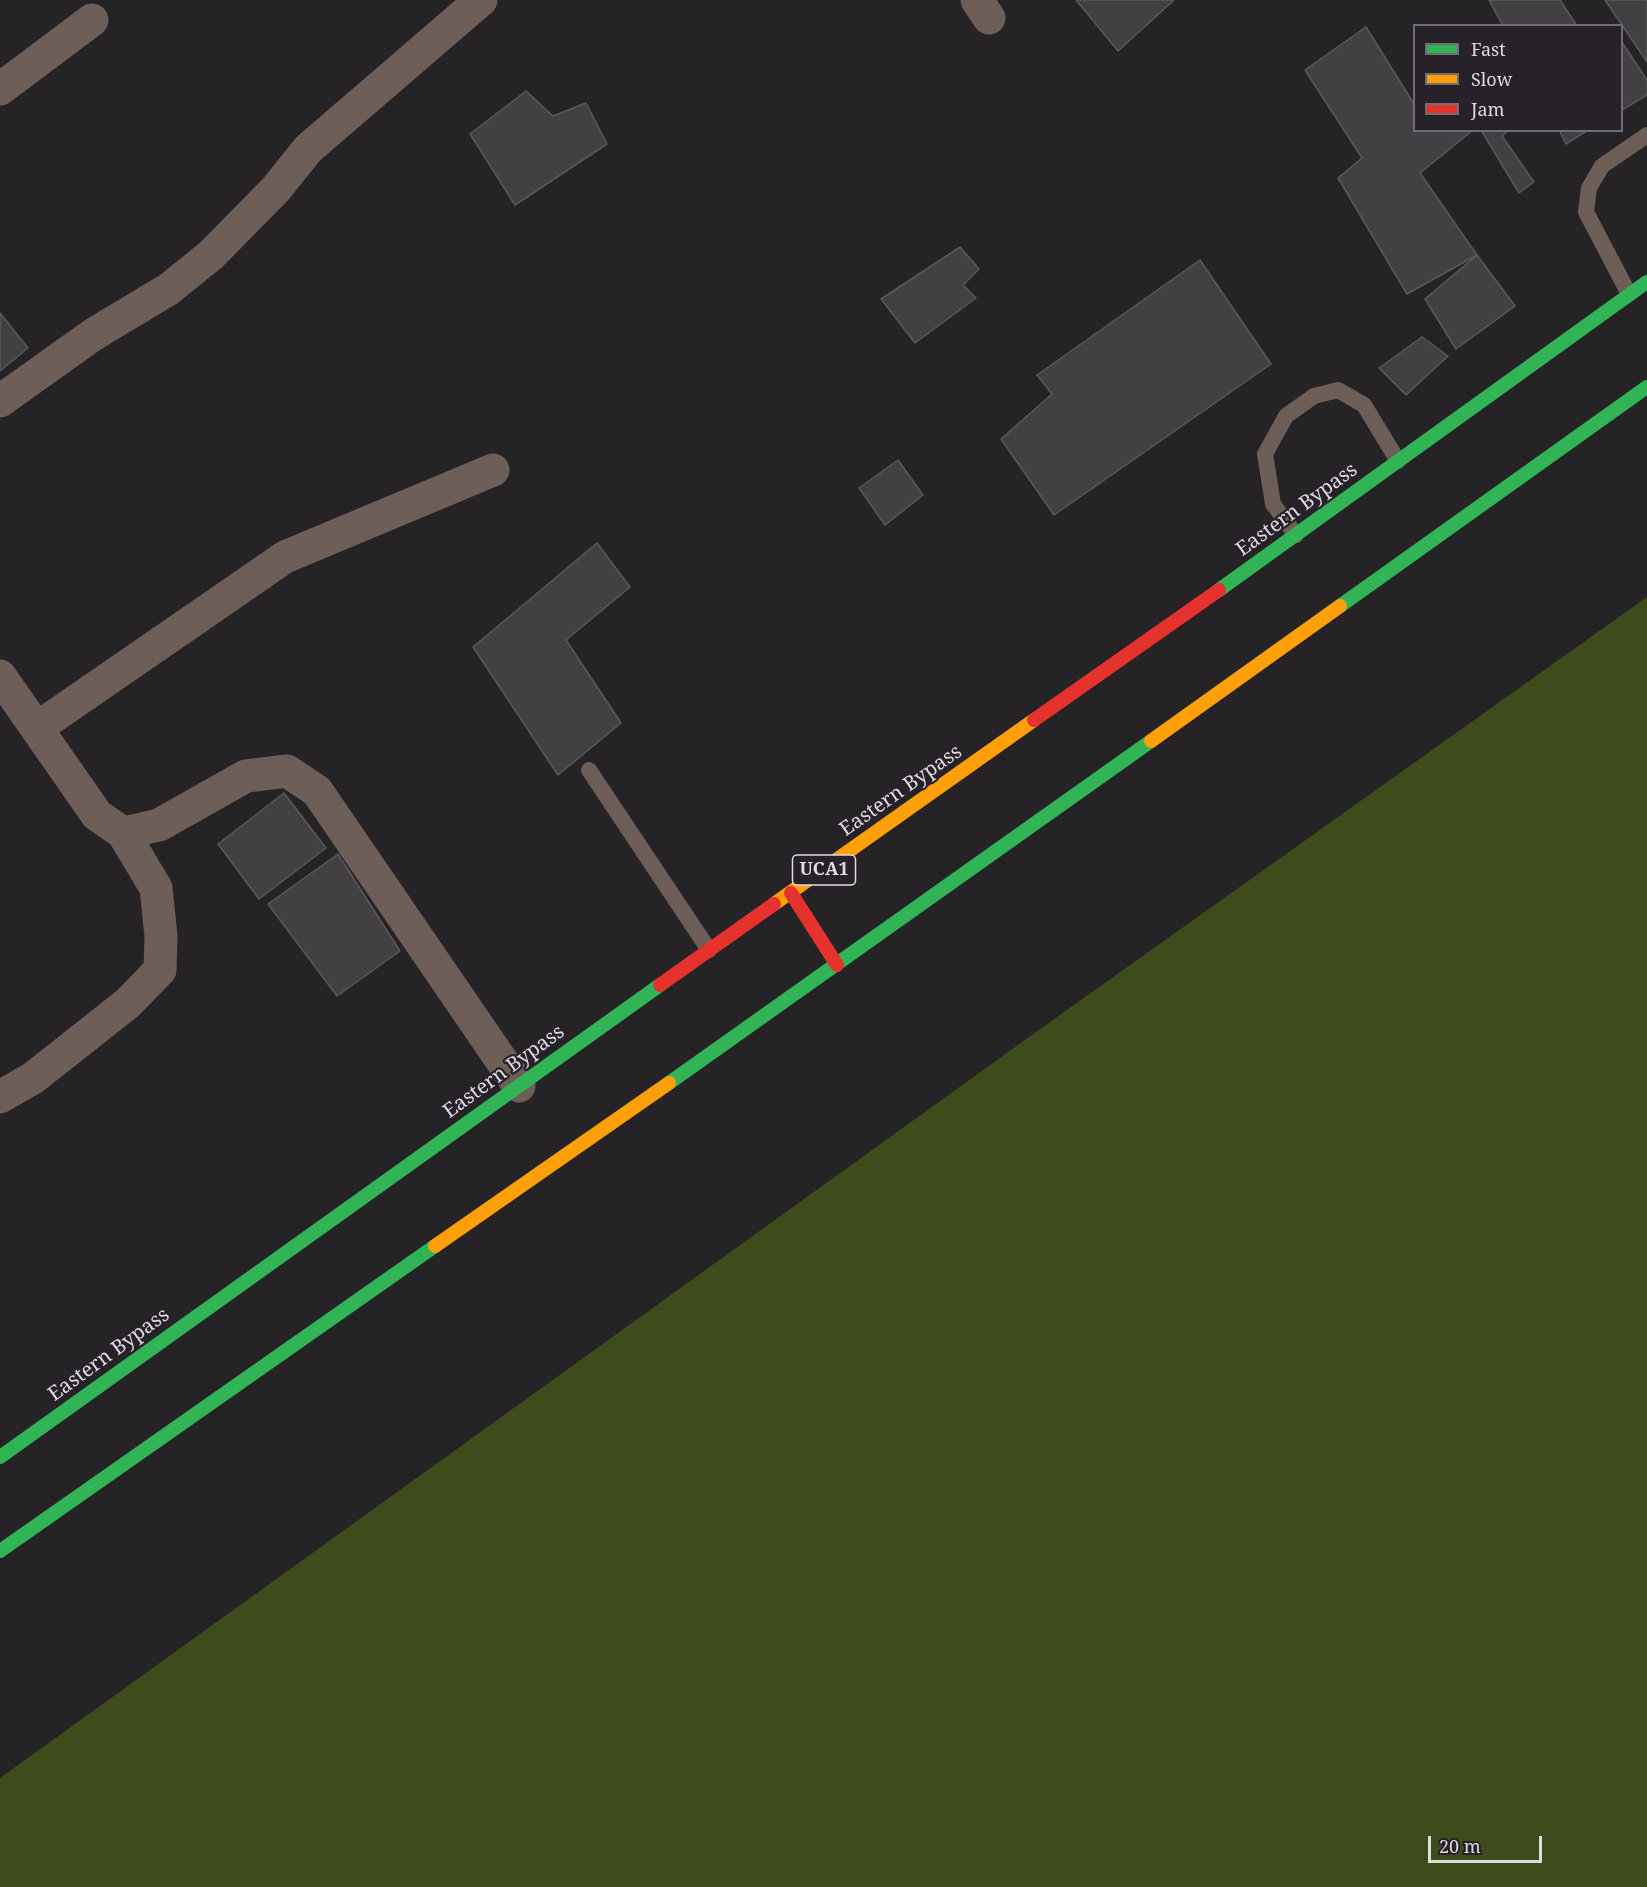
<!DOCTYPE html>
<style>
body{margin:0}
#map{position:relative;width:1647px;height:1887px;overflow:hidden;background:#262327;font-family:"Noto Serif",serif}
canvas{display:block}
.legend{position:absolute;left:1413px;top:24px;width:210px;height:108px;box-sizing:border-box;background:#272129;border:2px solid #716c73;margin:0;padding:8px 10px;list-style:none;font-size:18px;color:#dfdce1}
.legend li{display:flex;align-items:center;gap:12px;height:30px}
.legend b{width:30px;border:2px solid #716c73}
.scale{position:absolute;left:1428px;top:1836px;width:114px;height:27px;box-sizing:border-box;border:3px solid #dfdce1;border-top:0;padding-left:8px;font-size:18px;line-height:21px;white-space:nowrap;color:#dfdce1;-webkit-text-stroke:4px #272129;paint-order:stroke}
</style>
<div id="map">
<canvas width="1647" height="1887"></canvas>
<ul class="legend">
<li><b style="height:8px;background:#30b455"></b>Fast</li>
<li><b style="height:8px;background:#ff9f0a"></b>Slow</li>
<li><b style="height:8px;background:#e5322d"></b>Jam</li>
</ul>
<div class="scale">20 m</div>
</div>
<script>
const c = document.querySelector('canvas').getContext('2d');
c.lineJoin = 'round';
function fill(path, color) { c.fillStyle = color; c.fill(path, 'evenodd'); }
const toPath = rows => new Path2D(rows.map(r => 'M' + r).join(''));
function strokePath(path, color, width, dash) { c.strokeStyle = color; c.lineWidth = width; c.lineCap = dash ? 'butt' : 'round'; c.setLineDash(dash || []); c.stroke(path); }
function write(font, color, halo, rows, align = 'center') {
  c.font = font + ' "Noto Serif",serif'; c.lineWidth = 4.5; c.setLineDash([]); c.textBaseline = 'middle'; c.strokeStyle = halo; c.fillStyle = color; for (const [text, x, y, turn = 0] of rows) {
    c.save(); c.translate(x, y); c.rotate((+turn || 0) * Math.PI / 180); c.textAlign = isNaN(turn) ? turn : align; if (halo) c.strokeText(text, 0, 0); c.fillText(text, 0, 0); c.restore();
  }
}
const green = toPath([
 [1647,597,1647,1887,0,1887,0,1778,1036,1032]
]);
const building = toPath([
 [1076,0,1174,0,1118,51,1076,0],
 [1489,0,1560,0,1577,26,1503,26,1489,0],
 [1605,0,1647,0,1647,62,1605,0],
 [1366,27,1414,104,1414,130,1472,131,1420,173,1477,255,1407,294,1338,178,1362,158,1305,70,1366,27],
 [1622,42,1647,80,1647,95,1622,110,1622,42],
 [526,91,553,116,586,103,607,144,515,205,470,134,526,91],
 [1481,130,1509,130,1502,136,1534,182,1519,193,1481,130],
 [1559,130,1588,130,1566,144,1559,130],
 [960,247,979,269,963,285,976,298,915,343,881,299,960,247],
 [1477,255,1515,306,1456,349,1425,299,1477,255],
 [1200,260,1271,364,1054,515,1001,439,1052,394,1037,375,1200,260],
 [0,313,28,348,0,371,0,313],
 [1422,337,1448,356,1406,395,1379,368,1422,337],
 [898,460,923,495,885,525,859,488,898,460],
 [597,543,630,587,566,640,621,723,558,775,473,647,597,543],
 [284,793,326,848,259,899,218,844,284,793],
 [338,854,400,951,337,996,268,904,338,854]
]);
const lane = toPath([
 [1629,294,1586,212,1589,188,1602,166,1647,135],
 [1296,535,1273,504,1265,454,1286,416,1314,396,1338,390,1364,405,1398,461],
 [589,770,709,950]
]);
const street = toPath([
 [977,0,989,18],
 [0,89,92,20],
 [0,401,94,334,169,289,211,255,276,189,308,149,481,0],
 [0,676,97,815,123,833,159,825,246,776,287,771,317,791,519,1086],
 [37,728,285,557,493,470],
 [0,1097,33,1078,128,1003,160,970,161,936,156,888,123,833]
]);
const fast = toPath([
 [1219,590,1647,282],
 [1340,606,1647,387],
 [669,1083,1151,741],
 [0,1457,660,985],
 [0,1551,435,1246]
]);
const slow = toPath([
 [1151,741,1340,606],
 [774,904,1034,720],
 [435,1246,669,1083]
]);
const jam = toPath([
 [1034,720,1219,590],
 [791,893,837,965],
 [660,985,774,904]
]);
const shields = [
 [824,870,63]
];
const shieldNames = [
 ["UCA1",824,870]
];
const streetNames = [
 ["Eastern Bypass",1297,510,-36],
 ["Eastern Bypass",901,791,-35],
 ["Eastern Bypass",504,1072,-36],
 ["Eastern Bypass",109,1355,-36]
];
fill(green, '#3d4c1a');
fill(building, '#424043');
strokePath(building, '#5a585b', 1.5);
strokePath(lane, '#6d5e57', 16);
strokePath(street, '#6d5e57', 33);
strokePath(fast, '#30b455', 14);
strokePath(slow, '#ff9f0a', 14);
strokePath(jam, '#e5322d', 14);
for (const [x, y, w] of shields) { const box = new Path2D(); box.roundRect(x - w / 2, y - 15, w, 30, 4.5); c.fillStyle = '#272129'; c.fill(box); strokePath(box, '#dfdce1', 1.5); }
write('bold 18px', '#dfdce1', null, shieldNames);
write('20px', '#dfdce1', '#272129', streetNames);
</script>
